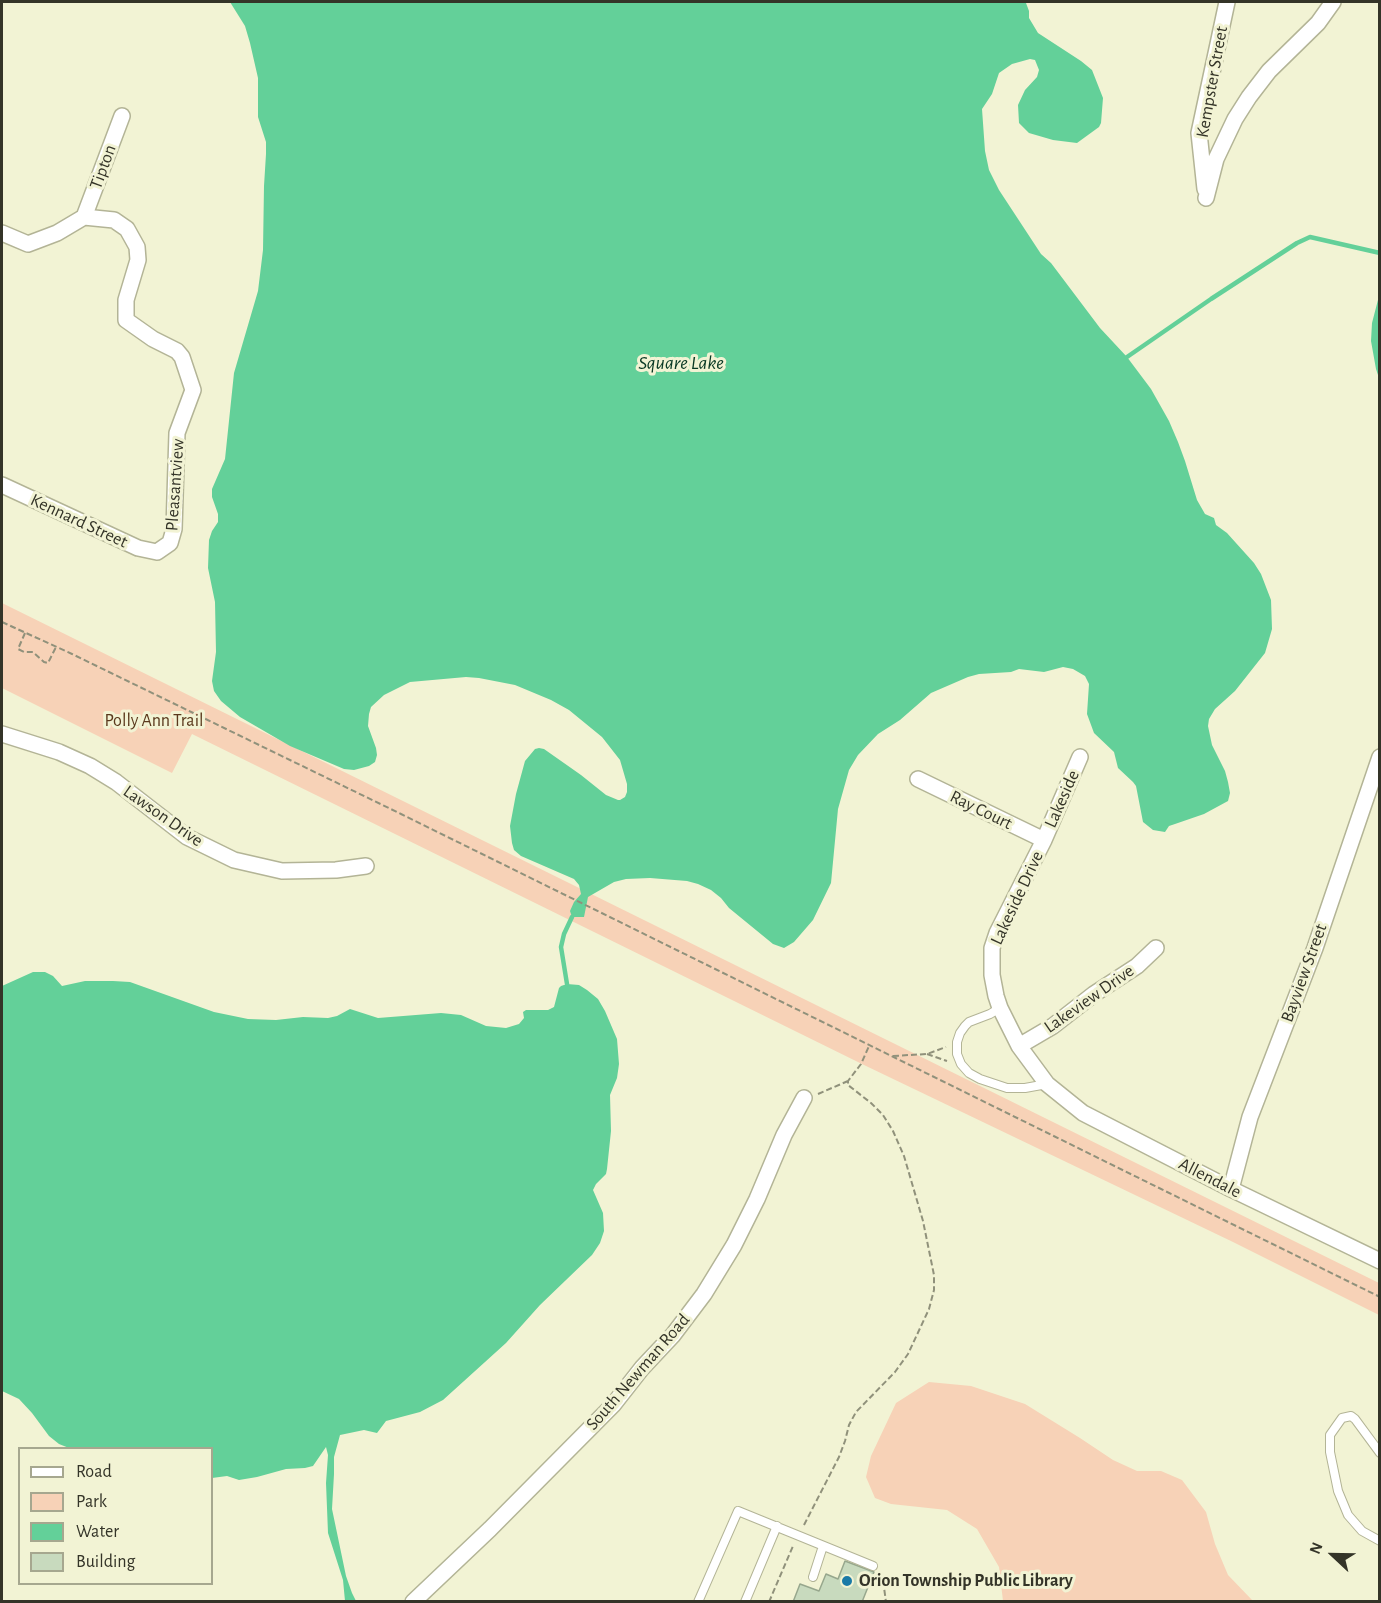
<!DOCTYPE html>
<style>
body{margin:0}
#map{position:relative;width:1381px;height:1603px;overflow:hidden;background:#f2f3d4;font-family:"Alegreya Sans",sans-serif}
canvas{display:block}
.frame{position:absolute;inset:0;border:3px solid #343428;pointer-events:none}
.legend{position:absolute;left:18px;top:1447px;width:195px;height:138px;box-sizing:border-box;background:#f2f3d4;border:2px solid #a6a78f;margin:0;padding:8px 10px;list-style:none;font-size:18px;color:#343428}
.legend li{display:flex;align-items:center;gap:12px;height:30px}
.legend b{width:30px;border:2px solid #a6a78f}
.north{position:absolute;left:1303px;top:1525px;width:60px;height:60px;-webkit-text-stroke:4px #f2f3d4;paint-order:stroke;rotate:292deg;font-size:16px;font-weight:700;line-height:24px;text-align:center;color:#343428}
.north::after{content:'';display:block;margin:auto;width:21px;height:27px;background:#343428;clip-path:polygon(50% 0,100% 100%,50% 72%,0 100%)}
</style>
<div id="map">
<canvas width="1381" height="1603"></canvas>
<div class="frame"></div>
<ul class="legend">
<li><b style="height:8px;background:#fff"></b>Road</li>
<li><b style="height:16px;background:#f7d2b7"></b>Park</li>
<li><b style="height:16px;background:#63d099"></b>Water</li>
<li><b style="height:16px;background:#c8dabe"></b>Building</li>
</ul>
<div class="north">N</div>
</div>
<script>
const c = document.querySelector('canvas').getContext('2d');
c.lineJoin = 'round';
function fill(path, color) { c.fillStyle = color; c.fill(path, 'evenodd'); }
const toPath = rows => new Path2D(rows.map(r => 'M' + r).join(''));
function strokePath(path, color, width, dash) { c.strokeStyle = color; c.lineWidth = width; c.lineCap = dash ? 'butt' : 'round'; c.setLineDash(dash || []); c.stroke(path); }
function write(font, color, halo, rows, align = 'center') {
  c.font = font + ' "Alegreya Sans",sans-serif'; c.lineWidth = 6; c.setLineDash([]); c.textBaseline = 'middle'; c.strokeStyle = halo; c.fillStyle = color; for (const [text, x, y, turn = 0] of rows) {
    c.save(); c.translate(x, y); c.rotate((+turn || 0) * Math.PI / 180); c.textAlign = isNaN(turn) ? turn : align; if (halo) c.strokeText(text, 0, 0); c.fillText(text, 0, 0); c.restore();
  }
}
const green = toPath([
 [2,603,1379,1283,1379,1315,1233,1242,864,1065,192,734,172,773,2,688],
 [929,1382,971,1386,1025,1404,1080,1438,1113,1460,1137,1471,1161,1471,1182,1480,1206,1512,1215,1544,1228,1575,1253,1601,1003,1601,999,1567,977,1529,947,1510,891,1504,875,1498,866,1477,871,1456,896,1403]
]);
const water = toPath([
 [230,2,1023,2,1026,3,1029,11,1029,18,1038,33,1081,61,1092,70,1103,98,1101,123,1099,127,1077,143,1053,140,1029,133,1019,123,1018,105,1025,90,1037,77,1039,70,1035,60,1030,59,1012,64,999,73,992,94,982,109,985,151,989,170,999,190,1041,254,1051,263,1100,328,1127,357,1151,389,1169,421,1178,442,1185,461,1197,500,1205,514,1214,518,1216,525,1227,533,1254,563,1261,574,1271,600,1272,629,1265,653,1235,691,1215,709,1209,719,1208,726,1212,745,1225,771,1228,782,1230,793,1228,801,1204,814,1175,824,1169,826,1165,832,1153,830,1143,822,1136,786,1133,782,1118,768,1114,752,1094,733,1087,714,1089,684,1085,676,1073,669,1063,667,1044,672,1019,669,1011,672,979,674,968,677,931,693,900,720,878,734,858,755,849,770,838,809,831,883,813,920,794,942,784,948,773,944,729,908,721,898,711,890,698,884,687,881,650,878,626,879,614,882,588,897,584,917,572,917,570,911,574,902,581,894,579,885,574,879,521,856,514,850,512,843,510,826,516,794,525,761,535,749,539,748,544,749,581,775,606,795,618,800,620,800,625,797,627,792,627,784,620,760,602,737,569,710,551,700,515,685,479,678,466,677,410,682,384,695,371,707,369,714,368,726,376,748,377,755,375,762,369,766,354,770,344,769,290,746,240,717,221,701,214,691,212,681,216,652,215,602,208,568,209,540,212,531,218,522,218,514,212,497,212,489,225,459,234,373,258,291,263,250,264,186,266,154,266,142,258,117,258,78,250,43,245,26],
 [1379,296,1379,378,1376,369,1371,341,1372,323],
 [33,972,45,972,53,976,62,986,85,981,113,981,130,982,214,1012,248,1019,276,1020,303,1017,328,1018,337,1016,350,1009,378,1018,441,1013,461,1015,486,1026,506,1028,519,1024,524,1018,523,1012,526,1010,548,1010,554,1007,559,988,561,986,567,984,579,985,587,990,598,999,605,1011,617,1039,619,1064,617,1078,610,1095,611,1131,607,1169,606,1174,596,1184,593,1190,603,1213,604,1231,600,1243,592,1255,540,1305,506,1343,443,1400,420,1412,386,1421,377,1433,364,1430,340,1435,334,1457,334,1474,332,1509,346,1576,352,1593,356,1601,345,1601,343,1580,328,1533,326,1483,328,1455,326,1447,313,1466,305,1468,286,1469,257,1477,239,1480,227,1476,212,1478,212,1448,69,1448,59,1444,49,1436,32,1413,19,1399,2,1391,2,986]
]);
const stream = toPath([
 [1127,357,1211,299,1297,243,1310,237,1380,253],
 [567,984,561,947,564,934,572,917]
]);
const building = toPath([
 [845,1561,874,1572,862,1602,793,1602,800,1584,819,1591,826,1574,838,1579,845,1561]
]);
const path = toPath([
 [2,622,72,654,401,814,1380,1297],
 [25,633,18,649,24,652,33,652,44,662,48,663,56,647],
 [927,1054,947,1061],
 [893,1056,927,1054,946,1047],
 [818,1094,848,1081],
 [804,1525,839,1457,845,1441,849,1425,856,1412,895,1372,908,1354,929,1309,934,1290,934,1275,923,1221,904,1156,893,1131,883,1115,871,1103,848,1085,848,1081,861,1064,869,1046],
 [879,1573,883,1580,886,1602],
 [769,1602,793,1546]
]);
const service = toPath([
 [1000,1008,990,1014,969,1022,965,1026,960,1033,957,1042,957,1054,961,1064,969,1073,980,1079,1007,1088,1025,1088,1047,1084],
 [1380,1453,1355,1419,1351,1416,1342,1418,1330,1435,1330,1452,1338,1491,1348,1515,1362,1531,1380,1541],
 [813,1577,823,1546],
 [698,1602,738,1511,873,1566],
 [745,1602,777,1526]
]);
const minor = toPath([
 [1205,189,1199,133,1227,2],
 [1206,198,1216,159,1235,119,1249,97,1269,71,1318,23,1333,2],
 [84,217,122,116],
 [2,233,28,244,57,233,84,217,114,220,127,229,137,247,138,260,126,300,126,320,153,339,177,351,182,357,193,390,177,433,174,529,170,543,157,552,138,548,2,485],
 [2,734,59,752,90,766,116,782,187,837,234,860,282,871,336,870,366,866],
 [1080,757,1044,840,997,933,992,948,992,975,996,996,1000,1008,1019,1046,1047,1084,1083,1113,1231,1189,1380,1261],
 [918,779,1044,840],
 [1019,1046,1053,1026,1094,994,1137,966,1156,948],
 [1231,1189,1250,1117,1315,948,1380,757],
 [413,1602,490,1529,613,1405,642,1368,673,1335,704,1294,734,1245,757,1199,784,1135,804,1098]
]);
const markers = [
 [847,1581,6,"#1a7aa7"]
];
const streetNames = [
 ["Kempster Street",1212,82,-80],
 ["Tipton",103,167,-70],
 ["Pleasantview",175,485,-86],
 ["Kennard Street",79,521,25],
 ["Lakeside",1062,799,-66],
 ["Ray Court",981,810,26],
 ["Lawson Drive",163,816,35],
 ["Lakeside Drive",1017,898,-65],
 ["Bayview Street",1304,973,-70],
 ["Lakeview Drive",1089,999,-35],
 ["Allendale",1210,1178,27],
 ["South Newman Road",638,1372,-49]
];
const parkNames = [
 ["Polly Ann Trail",154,721]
];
const poiNames = [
 ["Orion Township Public Library",859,1581]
];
const waterNames = [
 ["Square Lake",681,363]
];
fill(green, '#f7d2b7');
fill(water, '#63d099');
strokePath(stream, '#63d099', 4.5);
fill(building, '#c8dabe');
strokePath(building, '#97a78d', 1.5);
strokePath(service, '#b3b496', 10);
strokePath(minor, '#b3b496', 18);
strokePath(path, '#90917b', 2, [6, 3]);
strokePath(service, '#fff', 8);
strokePath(minor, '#fff', 15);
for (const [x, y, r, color] of markers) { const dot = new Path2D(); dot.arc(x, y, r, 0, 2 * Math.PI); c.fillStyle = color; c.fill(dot); strokePath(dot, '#f2f3d4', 2); }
write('18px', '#343428', '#f2f3d4', streetNames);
write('18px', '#5a381c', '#f2f3d4', parkNames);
write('bold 18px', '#343428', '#f2f3d4', poiNames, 'left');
write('italic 20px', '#093924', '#f2f3d4', waterNames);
</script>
